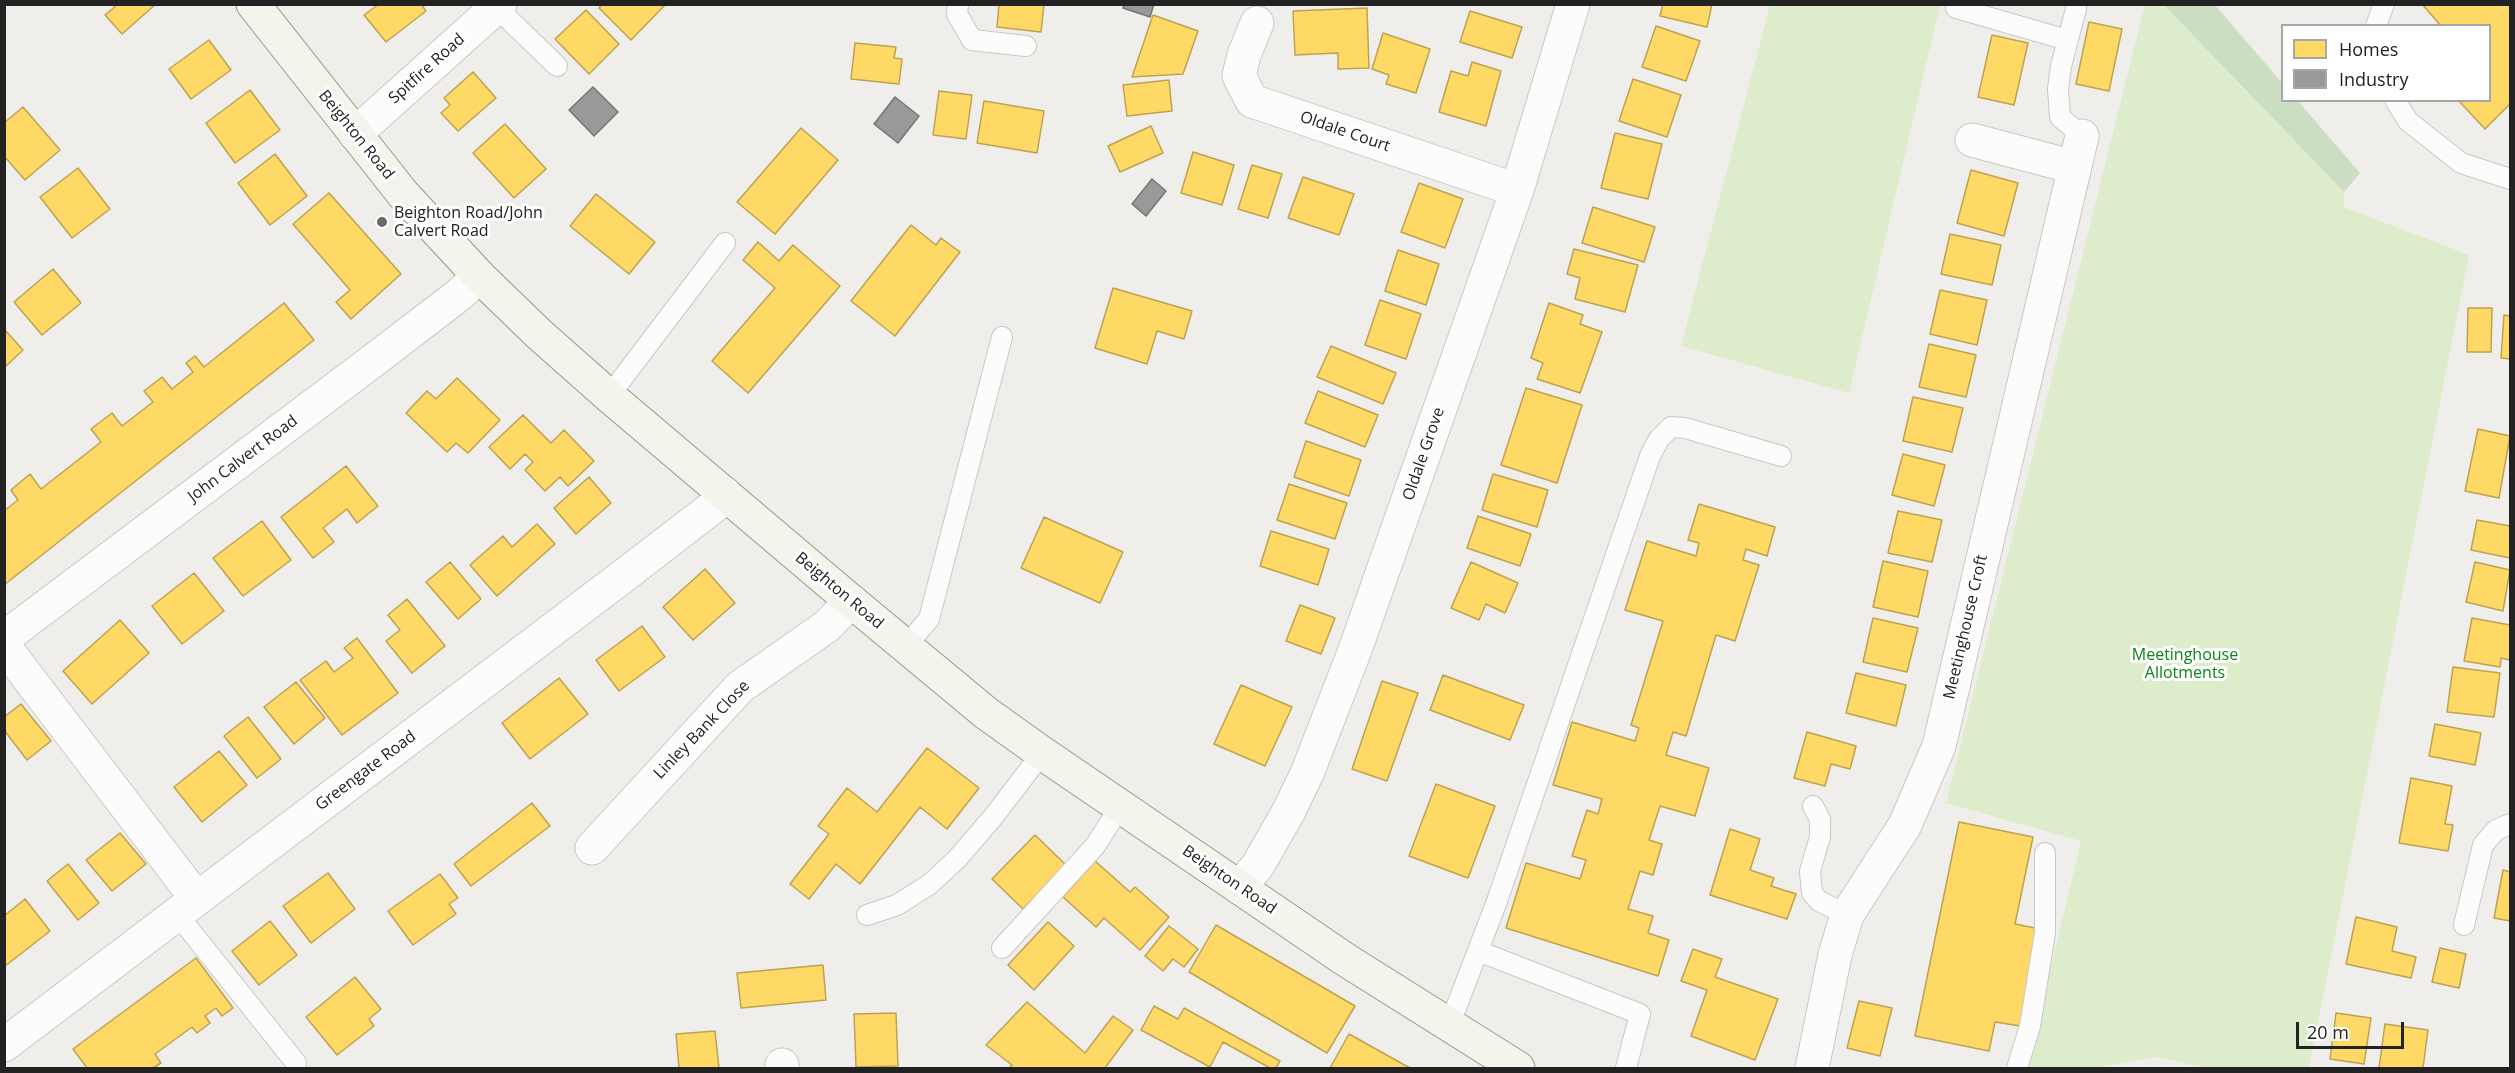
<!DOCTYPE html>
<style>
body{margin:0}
#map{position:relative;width:2515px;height:1073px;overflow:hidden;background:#f0eeeb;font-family:"Open Sans",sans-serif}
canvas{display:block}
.frame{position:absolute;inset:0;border:6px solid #222;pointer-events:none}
.legend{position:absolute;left:2281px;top:24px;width:210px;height:78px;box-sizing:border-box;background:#fff;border:2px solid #a7a7a7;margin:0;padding:8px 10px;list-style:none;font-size:18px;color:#222}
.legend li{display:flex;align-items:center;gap:12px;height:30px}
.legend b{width:30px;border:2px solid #a7a7a7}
.scale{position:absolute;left:2296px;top:1022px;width:108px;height:27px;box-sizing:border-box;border:3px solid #222;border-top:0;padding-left:8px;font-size:18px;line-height:21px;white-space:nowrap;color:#222;-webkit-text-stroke:4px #fff;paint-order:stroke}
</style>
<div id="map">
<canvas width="2515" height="1073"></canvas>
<div class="frame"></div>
<ul class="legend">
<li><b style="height:16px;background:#ffd966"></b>Homes</li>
<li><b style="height:16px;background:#999"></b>Industry</li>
</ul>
<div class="scale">20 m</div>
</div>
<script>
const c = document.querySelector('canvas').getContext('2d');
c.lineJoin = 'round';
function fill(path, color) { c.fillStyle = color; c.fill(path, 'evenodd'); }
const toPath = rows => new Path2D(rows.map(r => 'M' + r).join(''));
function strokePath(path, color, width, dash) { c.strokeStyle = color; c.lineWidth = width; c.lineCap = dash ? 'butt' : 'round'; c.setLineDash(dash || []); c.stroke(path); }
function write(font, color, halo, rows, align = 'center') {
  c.font = font + ' "Open Sans",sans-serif'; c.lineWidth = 6; c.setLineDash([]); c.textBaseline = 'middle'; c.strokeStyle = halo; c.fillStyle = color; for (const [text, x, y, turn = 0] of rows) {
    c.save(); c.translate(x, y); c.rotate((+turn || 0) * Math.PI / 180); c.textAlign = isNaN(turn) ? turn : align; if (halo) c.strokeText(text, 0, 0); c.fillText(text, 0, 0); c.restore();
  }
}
const grass = toPath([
 [1770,5,1940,5,1849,393,1681,346],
 [2145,5,2164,5,2344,192,2344,207,2469,255,2309,1068,2208,1068,2156,1057,2094,1068,2027,1068,2081,841,1946,803]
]);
const forest = toPath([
 [2164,5,2215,5,2282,83,2282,100,2298,101,2360,173,2344,192]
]);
const homes = toPath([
 [118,4,156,4,122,34,105,15,118,4],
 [379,4,421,4,426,11,386,42,364,15,379,4],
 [602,4,666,4,631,40,599,8,602,4],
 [999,4,1044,4,1041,32,997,27,999,4],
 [1663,4,1712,4,1707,27,1660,16,1663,4],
 [2422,4,2510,4,2510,104,2485,129,2458,100,2490,100,2490,26,2441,26,2422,4],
 [1367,8,1369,68,1338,69,1338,53,1295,55,1293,11,1367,8],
 [586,10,619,44,589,74,555,39,586,10],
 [1470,11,1522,27,1512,58,1460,42,1470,11],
 [1153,15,1198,31,1183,74,1132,77,1153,15],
 [2089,22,2122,29,2109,91,2076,84,2089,22],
 [1656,26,1700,41,1686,81,1642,67,1656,26],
 [1383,33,1430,49,1416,93,1386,84,1389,75,1372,69,1383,33],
 [1992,35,2028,43,2014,105,1978,97,1992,35],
 [209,40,231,70,191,99,169,69,209,40],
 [855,43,896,47,894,58,902,59,899,84,851,79,855,43],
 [1472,62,1501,71,1486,126,1439,112,1451,71,1468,76,1472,62],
 [473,72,496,98,458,131,441,113,450,105,444,98,473,72],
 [1633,79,1681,95,1667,137,1619,121,1633,79],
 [1169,80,1172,111,1127,116,1123,85,1169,80],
 [250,90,280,130,235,163,206,123,250,90],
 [939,91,972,95,966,139,933,135,939,91],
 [984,101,1044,111,1037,153,977,143,984,101],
 [23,107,60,150,25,180,4,156,4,123,23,107],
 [505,124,546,169,514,198,473,153,505,124],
 [1151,126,1163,153,1120,172,1108,146,1151,126],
 [801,128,838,160,775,234,737,202,801,128],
 [1615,133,1662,144,1648,199,1601,188,1615,133],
 [1193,152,1234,165,1222,205,1181,193,1193,152],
 [275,154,307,196,270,225,238,183,275,154],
 [1252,165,1282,174,1268,218,1238,209,1252,165],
 [78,168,110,209,72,238,40,197,78,168],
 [1971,170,2018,183,2004,236,1957,223,1971,170],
 [1303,177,1354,194,1339,235,1288,218,1303,177],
 [1419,183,1463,199,1445,248,1401,232,1419,183],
 [329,193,401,274,351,319,336,302,350,290,293,224,329,193],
 [596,194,655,242,629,274,570,226,596,194],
 [1593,207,1655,227,1644,262,1582,243,1593,207],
 [911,225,936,245,941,238,960,252,895,336,851,301,911,225],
 [1950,234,2001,245,1992,285,1941,274,1950,234],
 [758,242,779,261,793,245,840,286,748,393,712,361,775,288,743,260,758,242],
 [1574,249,1638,265,1625,312,1575,299,1580,278,1567,274,1574,249],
 [1398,250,1439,264,1426,305,1385,291,1398,250],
 [53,269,81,303,42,335,14,302,53,269],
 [1113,288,1192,311,1184,339,1157,331,1147,364,1095,348,1113,288],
 [1940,290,1987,300,1977,345,1930,334,1940,290],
 [1380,300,1421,314,1406,359,1365,345,1380,300],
 [284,303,314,340,4,585,4,511,18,500,11,490,30,474,41,489,101,442,91,429,112,413,122,426,153,402,144,391,162,377,172,389,193,372,186,363,195,356,204,367,284,303],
 [1549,303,1583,315,1580,324,1602,332,1580,393,1537,379,1543,363,1531,358,1549,303],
 [2468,308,2492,308,2491,352,2467,352,2468,308],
 [2504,315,2510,316,2510,359,2501,358,2504,315],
 [4,329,23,350,4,368,4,329],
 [1929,344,1976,355,1966,397,1919,387,1929,344],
 [1331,346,1396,373,1383,404,1317,377,1331,346],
 [457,378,500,420,468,453,456,443,447,452,406,413,427,391,436,399,457,378],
 [1526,388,1582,405,1557,483,1501,465,1526,388],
 [1318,391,1378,415,1365,447,1305,423,1318,391],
 [1913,397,1963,408,1952,452,1903,441,1913,397],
 [523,415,551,443,564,430,594,461,568,486,560,477,545,491,525,470,533,462,525,454,510,469,489,447,523,415],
 [2478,429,2510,436,2499,498,2465,491,2478,429],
 [1306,441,1361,460,1349,496,1294,477,1306,441],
 [1903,454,1945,465,1934,506,1892,495,1903,454],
 [346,466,378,506,357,523,347,509,323,528,334,542,313,558,281,517,346,466],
 [1493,474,1548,490,1537,527,1482,510,1493,474],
 [589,477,611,503,576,534,554,508,589,477],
 [1289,484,1347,503,1335,539,1277,520,1289,484],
 [1699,504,1775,527,1767,556,1746,549,1743,560,1759,565,1735,641,1716,635,1686,736,1673,732,1666,755,1709,768,1695,816,1660,806,1649,840,1662,844,1653,875,1640,871,1628,909,1653,916,1648,933,1669,940,1658,976,1506,928,1526,863,1580,879,1586,860,1572,856,1587,810,1598,814,1602,799,1553,785,1572,722,1635,741,1639,728,1631,725,1663,621,1625,610,1647,541,1696,556,1699,543,1688,540,1699,504],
 [1898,511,1942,520,1932,562,1888,553,1898,511],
 [1478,516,1531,534,1520,566,1467,548,1478,516],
 [1044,517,1123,552,1100,603,1021,568,1044,517],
 [2477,520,2510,526,2510,558,2471,550,2477,520],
 [262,521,291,560,243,596,213,558,262,521],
 [537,524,555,544,497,596,470,565,503,536,512,547,537,524],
 [1271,531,1329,549,1318,585,1260,566,1271,531],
 [1883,561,1928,571,1918,617,1873,607,1883,561],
 [450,562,481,599,458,619,426,582,450,562],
 [1471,562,1518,583,1505,613,1486,604,1479,620,1451,608,1471,562],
 [2475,562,2510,570,2503,611,2466,602,2475,562],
 [705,569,735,603,693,640,663,607,705,569],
 [194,573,224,611,182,644,152,606,194,573],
 [407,599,445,646,412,673,386,641,400,630,388,615,407,599],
 [1300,605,1335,618,1321,654,1286,641,1300,605],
 [1873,618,1918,628,1907,672,1863,662,1873,618],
 [2472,618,2510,625,2510,660,2501,658,2500,667,2464,661,2472,618],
 [120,620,149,653,92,704,63,671,120,620],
 [642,626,665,657,619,691,596,660,642,626],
 [357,638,398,693,342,735,300,680,326,661,334,672,353,658,344,648,357,638],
 [2453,667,2500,673,2494,717,2447,712,2453,667],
 [1856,673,1906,685,1896,726,1846,713,1856,673],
 [1443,675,1524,705,1510,740,1430,710,1443,675],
 [559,678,588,714,530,759,502,723,559,678],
 [1382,681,1418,693,1387,781,1352,769,1382,681],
 [296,682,325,718,294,744,264,707,296,682],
 [1241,685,1292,707,1265,766,1214,744,1241,685],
 [21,704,51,741,27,760,4,730,4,717,21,704],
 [248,717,281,759,257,778,224,736,248,717],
 [2435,724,2481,733,2475,765,2429,756,2435,724],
 [1807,732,1856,746,1850,769,1831,764,1825,786,1794,778,1807,732],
 [927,748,979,788,947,829,920,807,860,884,836,864,809,899,790,884,829,834,818,826,847,788,877,812,927,748],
 [219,751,247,785,202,822,174,787,219,751],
 [2411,778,2452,786,2445,824,2453,825,2448,851,2399,843,2411,778],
 [1436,784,1495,806,1468,878,1409,856,1436,784],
 [532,803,550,826,471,886,454,864,532,803],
 [1959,822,2033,837,2015,924,2040,929,2020,1026,1995,1022,1989,1051,1915,1036,1959,822],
 [1730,829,1760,839,1750,870,1774,878,1771,886,1796,894,1787,919,1710,895,1730,829],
 [120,833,146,864,112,891,86,860,120,833],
 [1035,835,1066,865,1023,909,992,879,1035,835],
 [1095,861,1130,892,1135,887,1169,917,1140,950,1104,918,1096,927,1063,897,1095,861],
 [68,864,99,903,78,920,47,881,68,864],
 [2503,870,2510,872,2510,921,2494,918,2503,870],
 [328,873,355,909,311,943,283,906,328,873],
 [440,874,458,898,449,904,456,914,413,945,388,911,440,874],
 [25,899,50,931,4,967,4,916,25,899],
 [2356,917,2397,927,2392,951,2416,957,2411,978,2346,964,2356,917],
 [270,921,297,955,259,985,232,951,270,921],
 [1048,922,1074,946,1034,990,1008,965,1048,922],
 [1216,925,1355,1006,1327,1053,1189,972,1216,925],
 [1169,926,1198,949,1184,967,1173,959,1163,971,1145,956,1169,926],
 [2440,948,2466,954,2459,988,2432,982,2440,948],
 [1693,949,1722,959,1715,977,1778,999,1755,1060,1691,1036,1707,990,1681,981,1693,949],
 [196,958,233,1008,222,1016,216,1008,205,1016,210,1023,197,1033,192,1027,155,1054,161,1063,153,1068,87,1068,73,1049,196,958],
 [823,965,826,1000,741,1008,737,973,823,965],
 [355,977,381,1009,369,1019,374,1026,337,1055,306,1017,355,977],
 [1859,1001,1892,1008,1880,1056,1847,1048,1859,1001],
 [1027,1002,1085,1053,1113,1016,1133,1030,1105,1068,1009,1068,1012,1065,986,1045,1027,1002],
 [1154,1006,1178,1019,1184,1008,1280,1061,1276,1068,1270,1068,1223,1042,1210,1067,1141,1030,1154,1006],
 [896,1013,898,1066,856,1067,854,1014,896,1013],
 [2336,1013,2371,1018,2364,1064,2330,1059,2336,1013],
 [2385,1024,2428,1030,2423,1068,2379,1068,2385,1024],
 [715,1031,719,1068,679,1068,676,1034,715,1031],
 [1349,1034,1410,1068,1330,1068,1349,1034]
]);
const industry = toPath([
 [1124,4,1154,4,1150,17,1123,8,1124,4],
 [593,87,618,112,594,136,569,110,593,87],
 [895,97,919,116,898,143,874,124,895,97],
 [1152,179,1166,191,1146,216,1132,204,1152,179]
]);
const lane = toPath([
 [958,4,957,14,972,40,1026,46],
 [497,8,557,66],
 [1956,8,2067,40],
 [2076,9,2061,66,2058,89,2060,117,2082,136],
 [2376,26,2384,4],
 [2395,100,2408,121,2461,163,2510,179],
 [609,396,725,243],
 [905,647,929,619,1002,337],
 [1813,806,1820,819,1820,837,1810,871,1812,893,1819,901,1847,915],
 [177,914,296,1063],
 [867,915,897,905,930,884,957,859,994,816,1042,753],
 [2464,925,2483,845,2496,830,2510,824],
 [1002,948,1095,846,1120,807],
 [1478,951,1640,1014,1626,1068],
 [1449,1026,1497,901,1650,456,1659,439,1671,427,1685,428,1781,456],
 [2017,1068,2030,1026,2045,933,2045,853]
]);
const street = toPath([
 [1257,23,1244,55,1239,76,1252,101,1517,190],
 [355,134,500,4],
 [1972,140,2074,167],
 [4,638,370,363,460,294,479,276],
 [4,646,197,899],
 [592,848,740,687,827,626,851,601],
 [1240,888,1258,865,1289,811,1308,771,1355,650,1517,190,1573,4],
 [4,1045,622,577,713,507,724,493],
 [782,1065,782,1068],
 [1812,1068,1835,955,1847,915,1905,825,1939,746,2082,136]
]);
const secondary = toPath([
 [253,4,403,194,479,276,539,334,609,396,851,601,986,713,1042,753,1346,960,1518,1068]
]);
const markers = [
 [382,222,6,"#6a6968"]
];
const streetNames = [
 ["Spitfire Road",427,69,-42],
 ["Oldale Court",1345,132,19],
 ["Beighton Road",356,135,51],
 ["Oldale Grove",1424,454,-71],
 ["John Calvert Road",243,459,-37],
 ["Beighton Road",839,591,40],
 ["Meetinghouse Croft",1966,627,-77],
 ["Linley Bank Close",702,730,-46],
 ["Greengate Road",366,771,-37],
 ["Beighton Road",1229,880,34]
];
const poiNames = [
 ["Beighton Road/John",394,213],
 ["Calvert Road",394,231]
];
const parkNames = [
 ["Meetinghouse",2185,655],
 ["Allotments",2185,673]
];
fill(grass, '#ddeccb');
fill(forest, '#cbdec1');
fill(homes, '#ffd966');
strokePath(homes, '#bda252', 1.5);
fill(industry, '#999');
strokePath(industry, '#757575', 1.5);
strokePath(lane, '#c9c8c7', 22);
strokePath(street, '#c9c8c7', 35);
strokePath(secondary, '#999a82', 35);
strokePath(lane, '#fdfcfc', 20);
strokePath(street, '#fdfcfc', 33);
strokePath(secondary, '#f4f4ed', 33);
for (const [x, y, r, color] of markers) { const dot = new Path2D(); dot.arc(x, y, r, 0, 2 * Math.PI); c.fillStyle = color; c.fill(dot); strokePath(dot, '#fff', 2); }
write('16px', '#222', '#fff', streetNames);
write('16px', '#222', '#fff', poiNames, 'left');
write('16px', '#0c8416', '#fff', parkNames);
</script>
